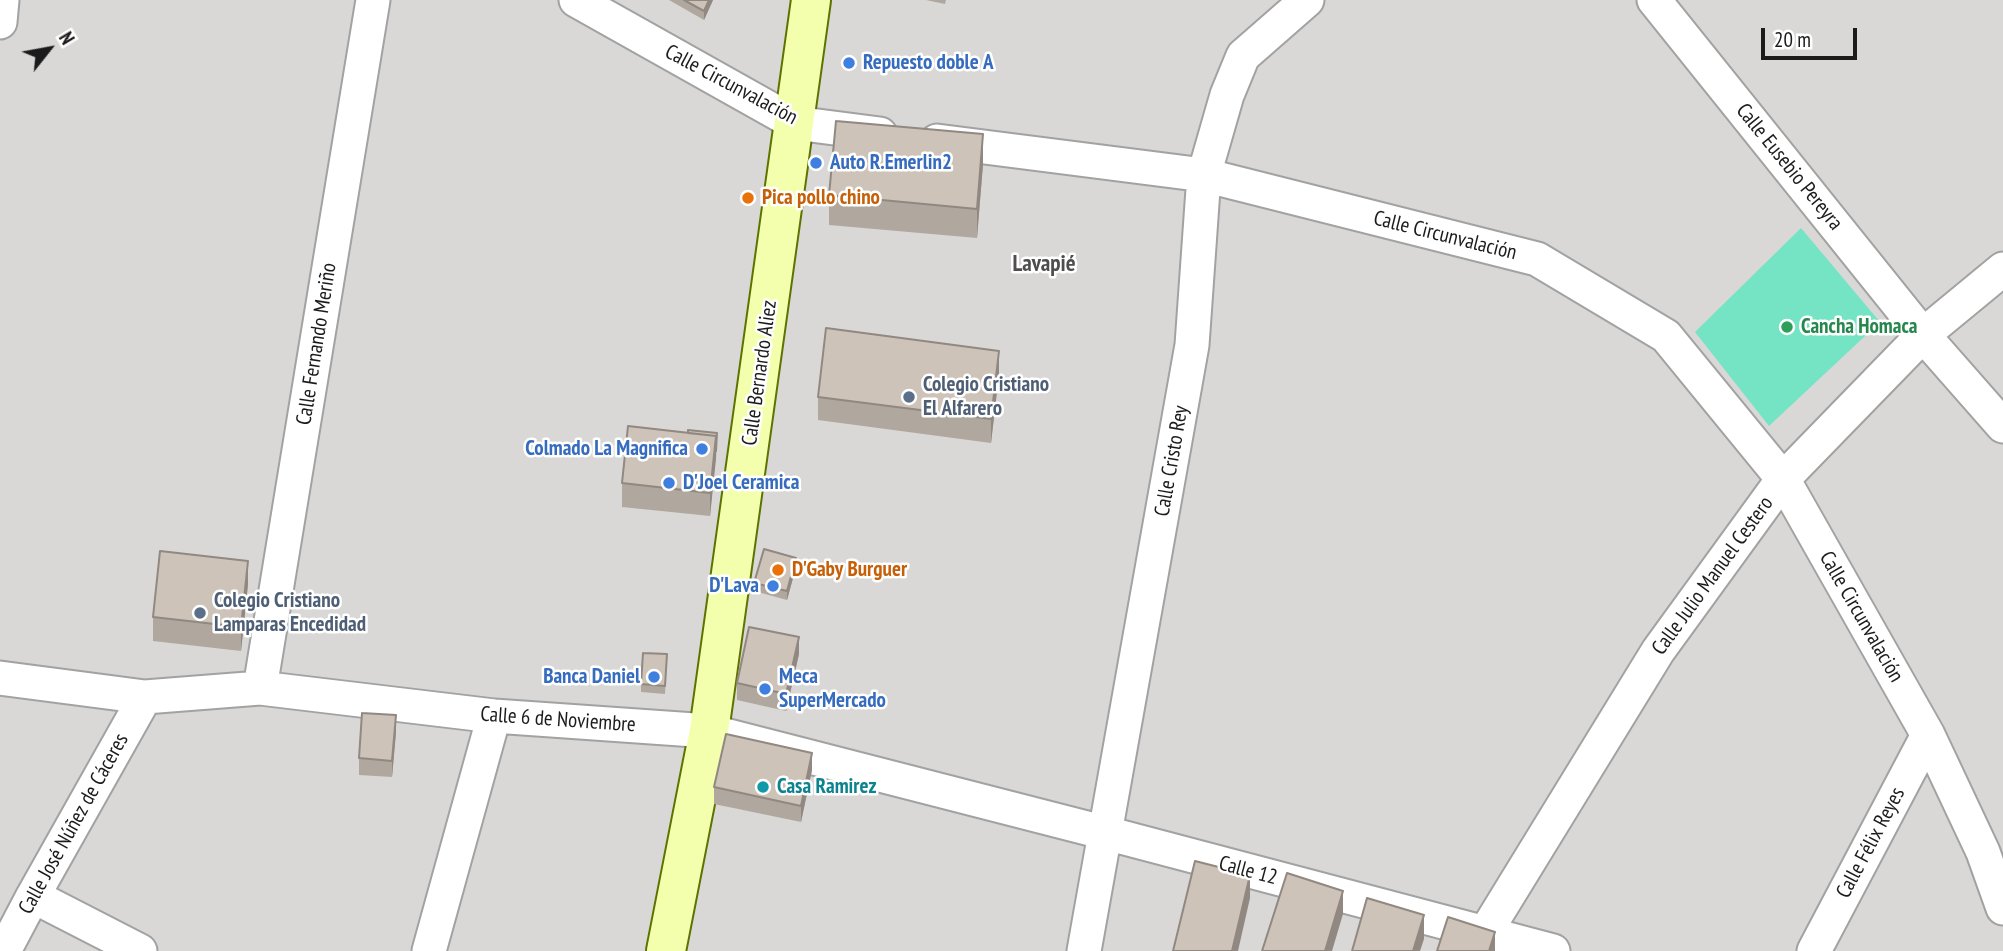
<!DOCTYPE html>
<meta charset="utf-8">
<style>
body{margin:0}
#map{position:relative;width:2003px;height:951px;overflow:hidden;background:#eeeadf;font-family:"PT Sans Narrow",sans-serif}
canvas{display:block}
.north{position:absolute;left:14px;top:14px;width:70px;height:70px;-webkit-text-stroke:5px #fff;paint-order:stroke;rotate:59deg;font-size:19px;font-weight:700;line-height:28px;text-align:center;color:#1b1b1b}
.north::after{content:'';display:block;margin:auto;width:24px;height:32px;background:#1b1b1b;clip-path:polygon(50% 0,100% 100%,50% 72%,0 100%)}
.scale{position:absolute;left:1761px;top:28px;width:96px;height:32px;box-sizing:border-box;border:4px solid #1b1b1b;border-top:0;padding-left:9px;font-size:21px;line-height:24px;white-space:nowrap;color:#1b1b1b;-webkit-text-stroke:5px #fff;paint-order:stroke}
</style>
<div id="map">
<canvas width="2003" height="951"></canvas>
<div class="north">N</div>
<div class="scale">20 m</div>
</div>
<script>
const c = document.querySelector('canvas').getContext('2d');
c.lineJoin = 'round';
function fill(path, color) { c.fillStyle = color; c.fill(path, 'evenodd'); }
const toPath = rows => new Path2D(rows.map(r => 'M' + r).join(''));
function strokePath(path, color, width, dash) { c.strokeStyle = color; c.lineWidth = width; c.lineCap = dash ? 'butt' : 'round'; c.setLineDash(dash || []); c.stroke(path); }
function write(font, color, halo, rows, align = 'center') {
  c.font = font + ' "PT Sans Narrow",sans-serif'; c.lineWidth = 5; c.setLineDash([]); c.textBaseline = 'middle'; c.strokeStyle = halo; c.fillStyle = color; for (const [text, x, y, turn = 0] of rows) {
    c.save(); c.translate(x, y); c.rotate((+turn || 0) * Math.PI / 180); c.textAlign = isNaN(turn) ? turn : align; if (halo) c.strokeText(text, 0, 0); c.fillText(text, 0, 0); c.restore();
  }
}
const residential = toPath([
 [0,0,2003,0,2003,951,0,951]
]);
const pitch = toPath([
 [1801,228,1880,322,1769,426,1695,332]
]);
const street = toPath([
 [576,0,795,123,880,134],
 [1654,0,1923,335,2003,426],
 [0,22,2,0],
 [937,141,1204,175,1537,259,1666,336,1783,479,1928,735,1983,852,2003,908],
 [0,678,145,697,260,688,494,716,709,731,1106,833,1553,951],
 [260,688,373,0],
 [33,896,140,951],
 [1485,933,1658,651,1783,479,1923,335,2003,269],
 [4,951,33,896,145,697],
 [429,951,494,716],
 [1084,951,1192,345,1204,175,1227,95,1243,56,1307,0],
 [1814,951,1928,735]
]);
const secondary = toPath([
 [666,951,709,731,811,0]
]);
const wall = toPath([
 [669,0,713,0,704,20],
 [926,0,946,0,945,4],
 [983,164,977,238,829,225,829,195],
 [999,374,991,443,818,420,818,397],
 [717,442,710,516,622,507,622,483],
 [796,567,787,600,754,591,754,583],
 [248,584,241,651,153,641,153,617],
 [667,654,665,694,641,692,641,684],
 [799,654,786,711,737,700,737,683],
 [396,732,392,777,359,775,359,758],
 [812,770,801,822,714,804,714,787]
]);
const shadedWall = toPath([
 [709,0,713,0,704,20,704,11],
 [983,134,983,164,977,238,977,209],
 [999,351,999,374,991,443,991,419],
 [717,433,716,459,710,516,710,493,716,436],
 [796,558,796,567,787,600,787,591],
 [248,561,248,584,241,651,241,627],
 [799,637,799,654,786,711,786,694],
 [396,715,396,732,392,777,392,761],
 [812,753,812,770,801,822,801,806],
 [1250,875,1250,898,1238,951,1232,951],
 [1343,891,1343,914,1332,951,1325,951],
 [1424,915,1424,939,1420,951,1413,951],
 [1495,932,1495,951,1489,951]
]);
const building = toPath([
 [684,0,709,0,704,11,684,0],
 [836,121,983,134,977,209,829,195,836,121],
 [826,328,999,351,991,419,818,397,826,328],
 [628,426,716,436,710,493,622,483,628,426],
 [688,430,717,433,716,451,716,436,688,433,688,430],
 [764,549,796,558,787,591,754,583,764,549],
 [160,551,248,561,241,627,153,617,160,551],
 [749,627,799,637,786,694,737,683,749,627],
 [643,653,667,654,665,686,641,684,643,653],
 [362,713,396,715,392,761,359,758,362,713],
 [726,734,812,753,801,806,714,787,726,734],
 [1195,861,1250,875,1232,951,1173,951,1195,861],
 [1287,873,1343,891,1325,951,1262,951,1287,873],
 [1367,898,1424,915,1413,951,1352,951,1367,898],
 [1448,917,1495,932,1489,951,1437,951,1448,917]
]);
const markers = [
 [849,63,7,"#3f7fe0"],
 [816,163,7,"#3f7fe0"],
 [748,198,7,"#e8710a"],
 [1787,327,7,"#2e9e5b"],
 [909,397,7,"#5c6f8a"],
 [702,449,7,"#3f7fe0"],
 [669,483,7,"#3f7fe0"],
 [778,570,7,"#e8710a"],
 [773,586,7,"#3f7fe0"],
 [200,613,7,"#5c6f8a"],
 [654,677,7,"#3f7fe0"],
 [765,689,7,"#3f7fe0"],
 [763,787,7,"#0f9aa8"]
];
const shopNames = [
 ["Repuesto doble A",863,63],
 ["Auto R.Emerlin2",830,163],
 ["Colmado La Magnifica",688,449,"right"],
 ["D'Joel Ceramica",683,483],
 ["D'Lava",759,586,"right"],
 ["Banca Daniel",640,677,"right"],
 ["Meca",779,677],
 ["SuperMercado",779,701]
];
const streetNames = [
 ["Calle Circunvalación",731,85,28],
 ["Calle Eusebio Pereyra",1789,167,51],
 ["Calle Circunvalación",1445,236,14],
 ["Calle Fernando Meriño",317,344,-81],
 ["Calle Bernardo Aliez",760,373,-82],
 ["Calle Cristo Rey",1172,461,-80],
 ["Calle Julio Manuel Cestero",1713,576,-54],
 ["Calle Circunvalación",1861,617,60],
 ["Calle 6 de Noviembre",558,720,4],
 ["Calle José Núñez de Cáceres",74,824,-61],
 ["Calle Félix Reyes",1871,843,-62],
 ["Calle 12",1248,871,15]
];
const foodNames = [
 ["Pica pollo chino",762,198],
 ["D'Gaby Burguer",792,570]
];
const leisureNames = [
 ["Cancha Homaca",1801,327]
];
const serviceNames = [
 ["Colegio Cristiano",923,385],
 ["El Alfarero",923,409],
 ["Colegio Cristiano",214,601],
 ["Lamparas Encedidad",214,625]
];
const cultureNames = [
 ["Casa Ramirez",777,787]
];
const neighbourhoodNames = [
 ["Lavapié",1044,264]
];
fill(residential, '#d9d8d7');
fill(pitch, '#75e4c4');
strokePath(street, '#a2a2a2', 37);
strokePath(secondary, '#5c7300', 42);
strokePath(street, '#fff', 33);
strokePath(secondary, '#f3ffac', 38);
fill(wall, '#b0a89e');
fill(shadedWall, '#908881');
fill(building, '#cdc3b8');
strokePath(building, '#908881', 2);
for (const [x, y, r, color] of markers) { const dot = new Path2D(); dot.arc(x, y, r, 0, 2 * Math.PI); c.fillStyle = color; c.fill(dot); strokePath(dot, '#fff', 2.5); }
write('bold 21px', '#366cbe', '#fff', shopNames, 'left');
write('21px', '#1b1b1b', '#fff', streetNames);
write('bold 21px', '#c56008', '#fff', foodNames, 'left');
write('bold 21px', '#27864d', '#fff', leisureNames, 'left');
write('bold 21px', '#4e5e75', '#fff', serviceNames, 'left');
write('bold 21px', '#0d838f', '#fff', cultureNames, 'left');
write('bold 23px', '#4e4e4e', '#fff', neighbourhoodNames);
</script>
